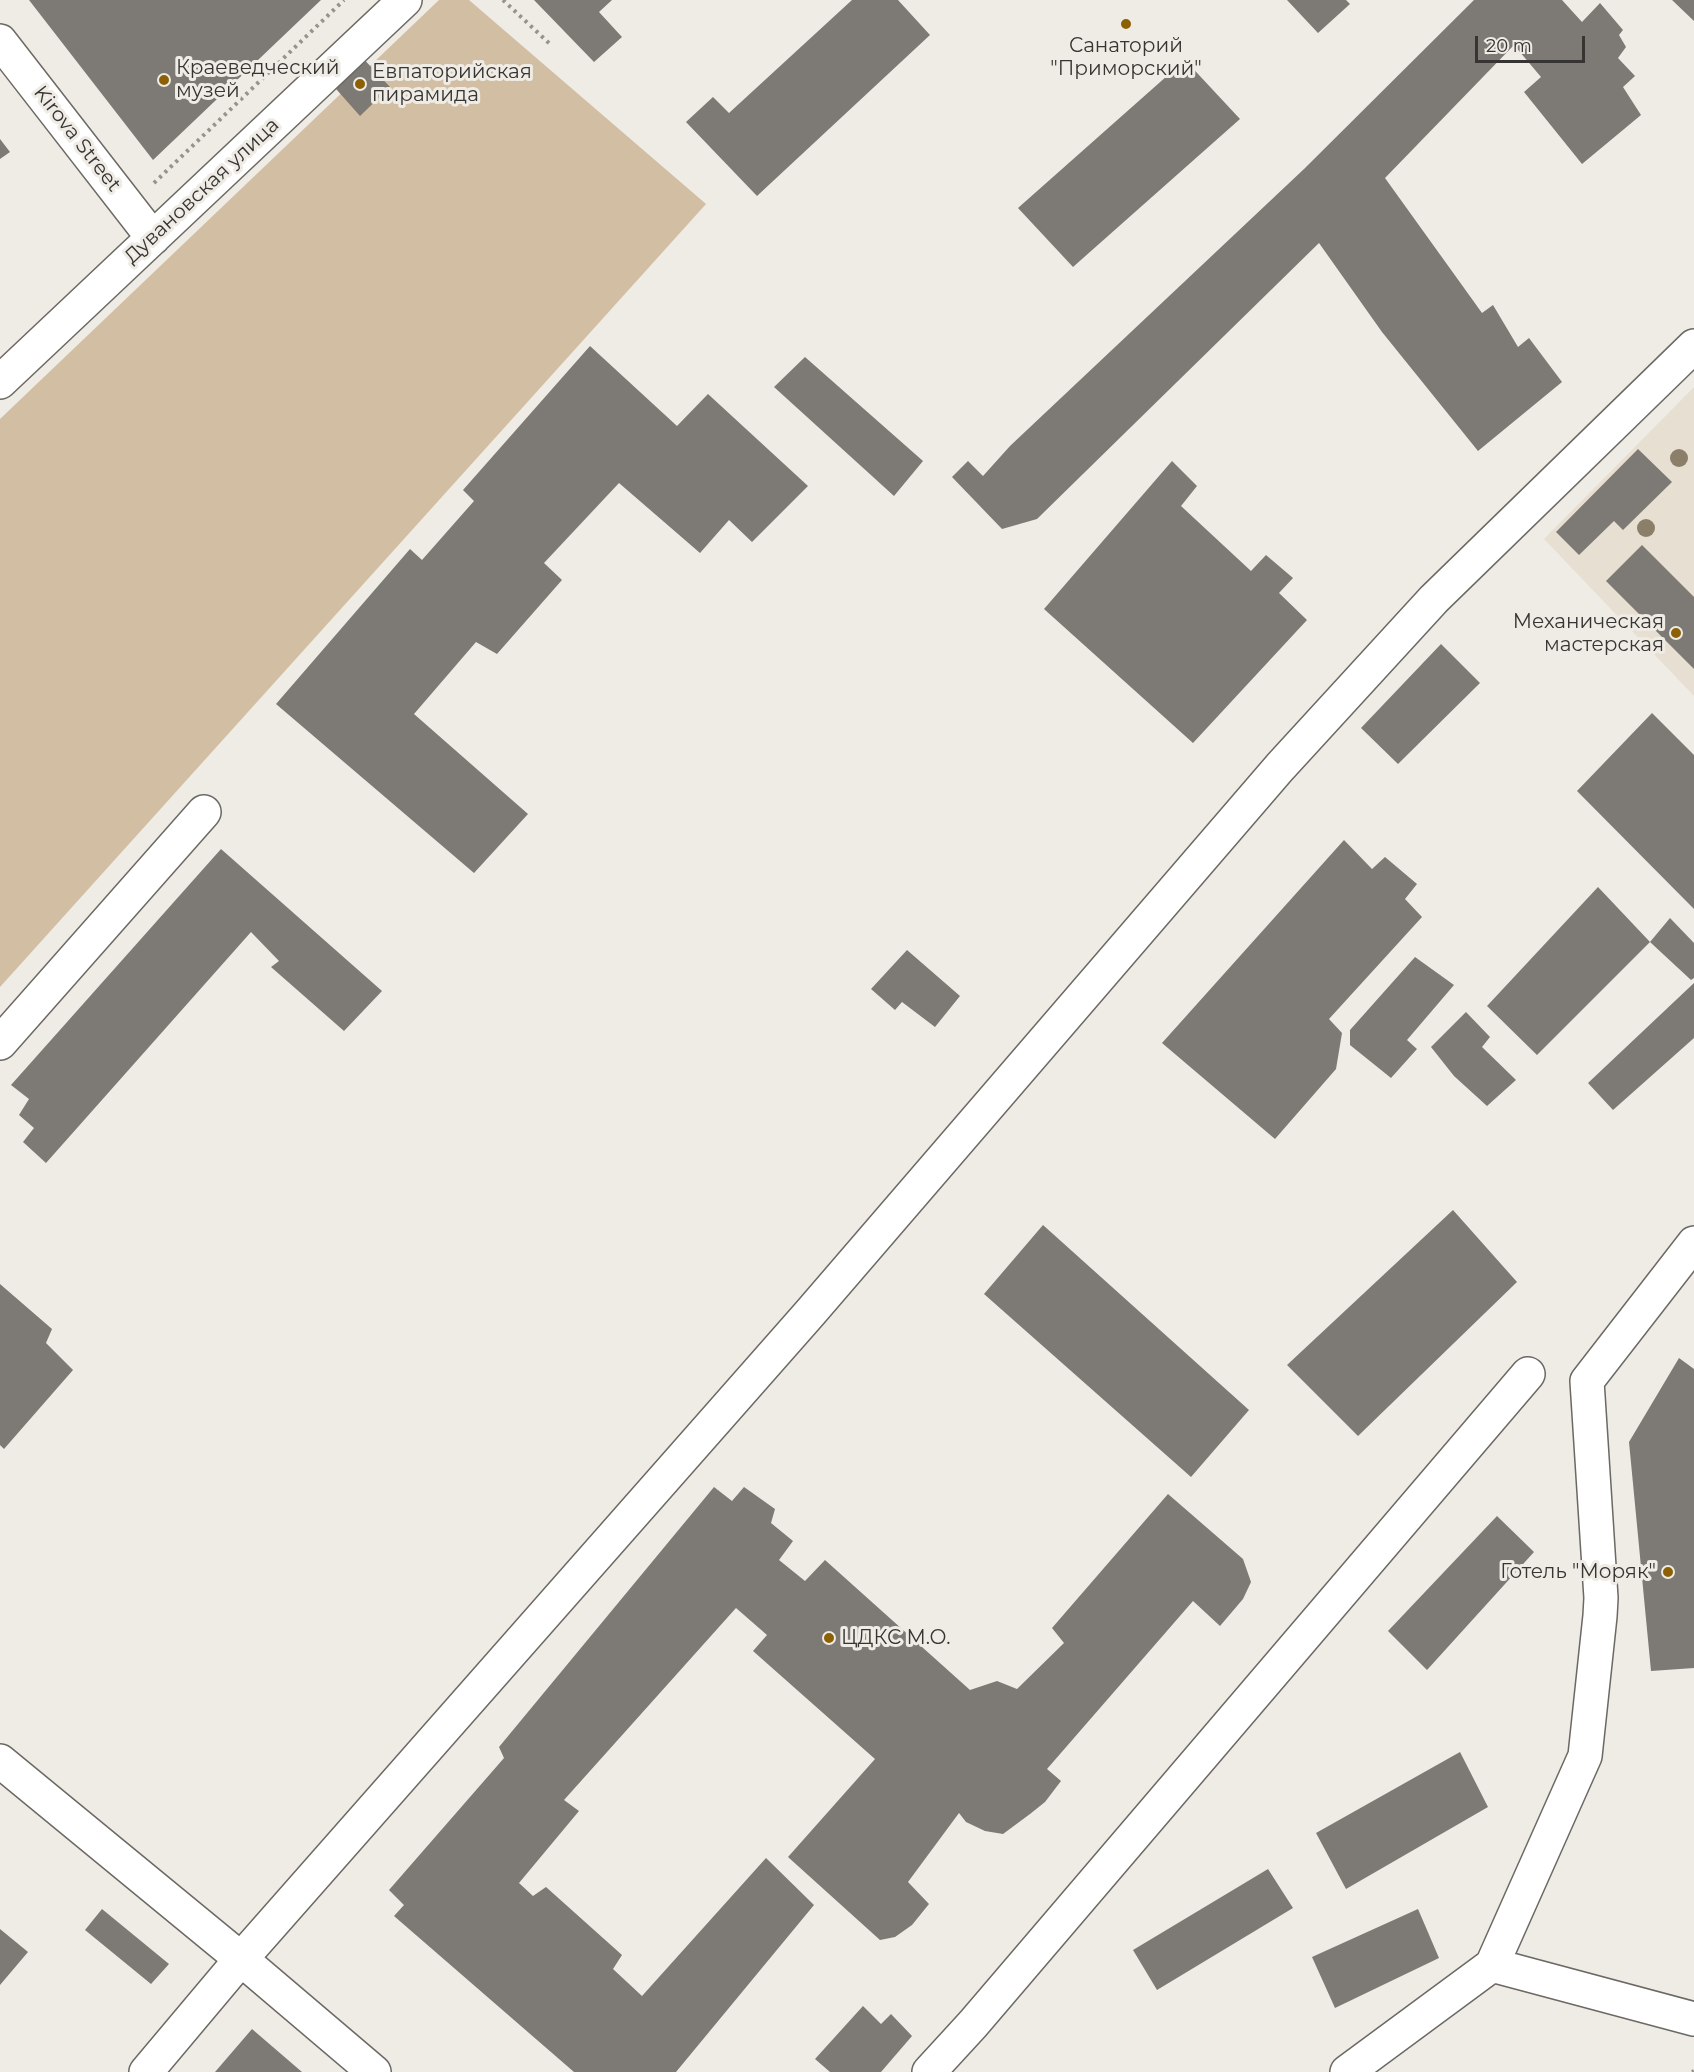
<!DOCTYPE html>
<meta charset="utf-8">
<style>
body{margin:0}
#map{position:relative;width:1694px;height:2072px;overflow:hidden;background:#efebe5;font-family:Montserrat,sans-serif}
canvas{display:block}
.scale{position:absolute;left:1475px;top:36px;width:110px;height:27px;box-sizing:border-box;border:3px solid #373533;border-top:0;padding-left:8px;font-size:18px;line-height:21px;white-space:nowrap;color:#373533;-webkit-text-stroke:4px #efebe5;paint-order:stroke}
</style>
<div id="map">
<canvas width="1694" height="2072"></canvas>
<div class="scale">20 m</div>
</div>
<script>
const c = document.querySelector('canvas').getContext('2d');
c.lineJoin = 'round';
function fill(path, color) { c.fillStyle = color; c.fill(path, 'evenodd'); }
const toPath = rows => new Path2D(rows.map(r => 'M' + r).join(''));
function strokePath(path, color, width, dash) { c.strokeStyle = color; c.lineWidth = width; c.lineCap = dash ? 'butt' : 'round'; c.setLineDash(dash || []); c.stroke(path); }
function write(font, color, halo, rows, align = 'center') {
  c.font = font + ' Montserrat,sans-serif'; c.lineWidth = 6; c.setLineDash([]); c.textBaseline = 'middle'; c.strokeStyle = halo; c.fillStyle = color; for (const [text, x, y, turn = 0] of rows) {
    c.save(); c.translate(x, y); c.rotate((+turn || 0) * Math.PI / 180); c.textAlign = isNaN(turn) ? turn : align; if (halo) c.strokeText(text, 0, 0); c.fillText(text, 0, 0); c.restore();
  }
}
const built = toPath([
 [1694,387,1694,696,1544,539]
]);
const green = toPath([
 [439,0,469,0,706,204,0,987,0,419]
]);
const building = toPath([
 [29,0,321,0,153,160],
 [534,0,612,0,599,12,622,37,594,62],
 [852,0,898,0,930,35,757,196,686,122,713,97,729,113],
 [1287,0,1346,0,1350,4,1318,33],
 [1474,0,1562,0,1582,22,1600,3,1623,30,1619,35,1626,47,1618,58,1635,76,1623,87,1641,115,1582,164,1524,92,1541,77,1514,45,1385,178,1482,313,1493,305,1518,347,1529,338,1562,382,1478,451,1382,332,1319,243,1037,519,1002,529,952,477,968,461,983,476,1010,446,1304,169],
 [1672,0,1694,0,1694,21],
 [358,53,390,87,360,116,329,81],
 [1185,60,1240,119,1073,267,1018,208],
 [0,139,10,152,0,159],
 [590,346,677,426,708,394,808,486,752,542,729,520,700,553,619,483,544,563,562,580,497,654,476,642,414,714,528,814,474,873,276,704,410,549,422,560,474,501,463,490],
 [805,357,923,461,894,496,774,387],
 [1638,449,1672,482,1623,530,1614,521,1579,555,1556,532],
 [1172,461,1197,486,1181,506,1251,571,1266,555,1293,578,1279,593,1307,620,1193,743,1044,609],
 [1642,545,1694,597,1694,669,1606,581],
 [1441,644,1480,683,1398,764,1361,728],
 [1652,713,1694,755,1694,909,1577,791],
 [1344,840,1372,869,1385,857,1417,884,1405,899,1422,917,1329,1019,1342,1033,1336,1069,1275,1139,1162,1043],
 [221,849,382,991,344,1031,271,967,279,961,251,932,46,1163,23,1142,34,1128,19,1115,29,1099,11,1085],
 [1598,887,1650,942,1537,1055,1487,1006],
 [1670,918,1694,943,1694,978,1691,980,1650,942],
 [907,950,960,996,935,1027,902,1002,895,1010,871,989],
 [1415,957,1454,985,1407,1040,1417,1049,1391,1078,1350,1045,1350,1030],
 [1694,983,1694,1038,1613,1110,1588,1083],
 [1466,1012,1490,1037,1482,1047,1516,1080,1487,1106,1454,1076,1431,1047],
 [1453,1210,1517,1282,1358,1436,1287,1365],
 [1043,1225,1249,1410,1191,1477,984,1294],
 [0,1284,52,1329,46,1343,73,1370,4,1449,0,1445],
 [1679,1358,1694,1369,1694,1668,1651,1671,1629,1442],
 [714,1487,732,1501,744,1487,775,1509,771,1523,793,1541,779,1560,805,1581,825,1560,970,1690,997,1681,1017,1689,1064,1643,1052,1628,1168,1494,1243,1559,1251,1582,1243,1599,1220,1626,1193,1601,1047,1769,1061,1781,1045,1802,1030,1814,1003,1834,985,1831,966,1822,959,1813,908,1882,929,1904,912,1925,895,1937,880,1940,788,1857,875,1759,753,1651,767,1635,736,1608,564,1800,579,1811,519,1883,533,1896,546,1887,622,1955,613,1969,642,1996,766,1858,814,1905,676,2072,574,2072,394,1916,404,1905,389,1890,504,1758,499,1747],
 [1497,1516,1534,1552,1427,1670,1388,1631],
 [1460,1752,1488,1807,1346,1889,1316,1833],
 [1268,1869,1293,1908,1157,1990,1133,1950],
 [102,1909,169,1964,151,1984,85,1930],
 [1418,1909,1439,1958,1335,2008,1312,1957],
 [0,1929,28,1952,0,1985],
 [863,2006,881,2024,891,2014,912,2036,881,2072,830,2072,815,2059],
 [252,2029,302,2072,215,2072]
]);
const path = toPath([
 [503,0,551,45],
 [154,183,344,0],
 [1692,2072,1694,2071]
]);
const minor = toPath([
 [0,41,153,238],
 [0,382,405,0],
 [0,1043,204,812],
 [0,1761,241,1959,374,2072],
 [1492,1965,1694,2019],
 [146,2072,241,1959,810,1313,1280,767,1434,599,1694,346],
 [929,2072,973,2024,1528,1374],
 [1347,2072,1492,1965,1585,1756,1600,1616,1601,1598,1587,1381,1694,1243]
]);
const trees = [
 [1679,458],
 [1646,528]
];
const markers = [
 [1126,24,6,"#8c6005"],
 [164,80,6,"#8c6005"],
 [360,84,6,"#8c6005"],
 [1676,633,6,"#8c6005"],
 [1668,1572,6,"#8c6005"],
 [829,1638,6,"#8c6005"]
];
const poiNames = [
 ["Санаторий",1126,46,"center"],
 ["\"Приморский\"",1126,69,"center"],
 ["Краеведческий",176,68],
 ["музей",176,91],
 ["Евпаторийская",372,72],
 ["пирамида",372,95],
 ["Механическая",1664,622,"right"],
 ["мастерская",1664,645,"right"],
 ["Готель \"Моряк\"",1656,1572,"right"],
 ["ЦДКС М.О.",841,1638]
];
const streetNames = [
 ["Kirova Street",77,139,52],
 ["Дувановская улица",202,191,-43]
];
fill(built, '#e8dfd3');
fill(green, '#d2bea2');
fill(building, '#7d7974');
strokePath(minor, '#6c6964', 36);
strokePath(path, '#96938f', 4, [3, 4.5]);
strokePath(minor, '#fff', 33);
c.fillStyle = '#8b7f69';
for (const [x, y] of trees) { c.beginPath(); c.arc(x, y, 9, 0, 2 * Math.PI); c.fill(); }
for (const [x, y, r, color] of markers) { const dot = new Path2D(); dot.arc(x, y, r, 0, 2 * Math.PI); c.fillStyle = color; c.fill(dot); strokePath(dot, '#efebe5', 2); }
write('20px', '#373533', '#efebe5', poiNames, 'left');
write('20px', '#373533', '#efebe5', streetNames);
</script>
